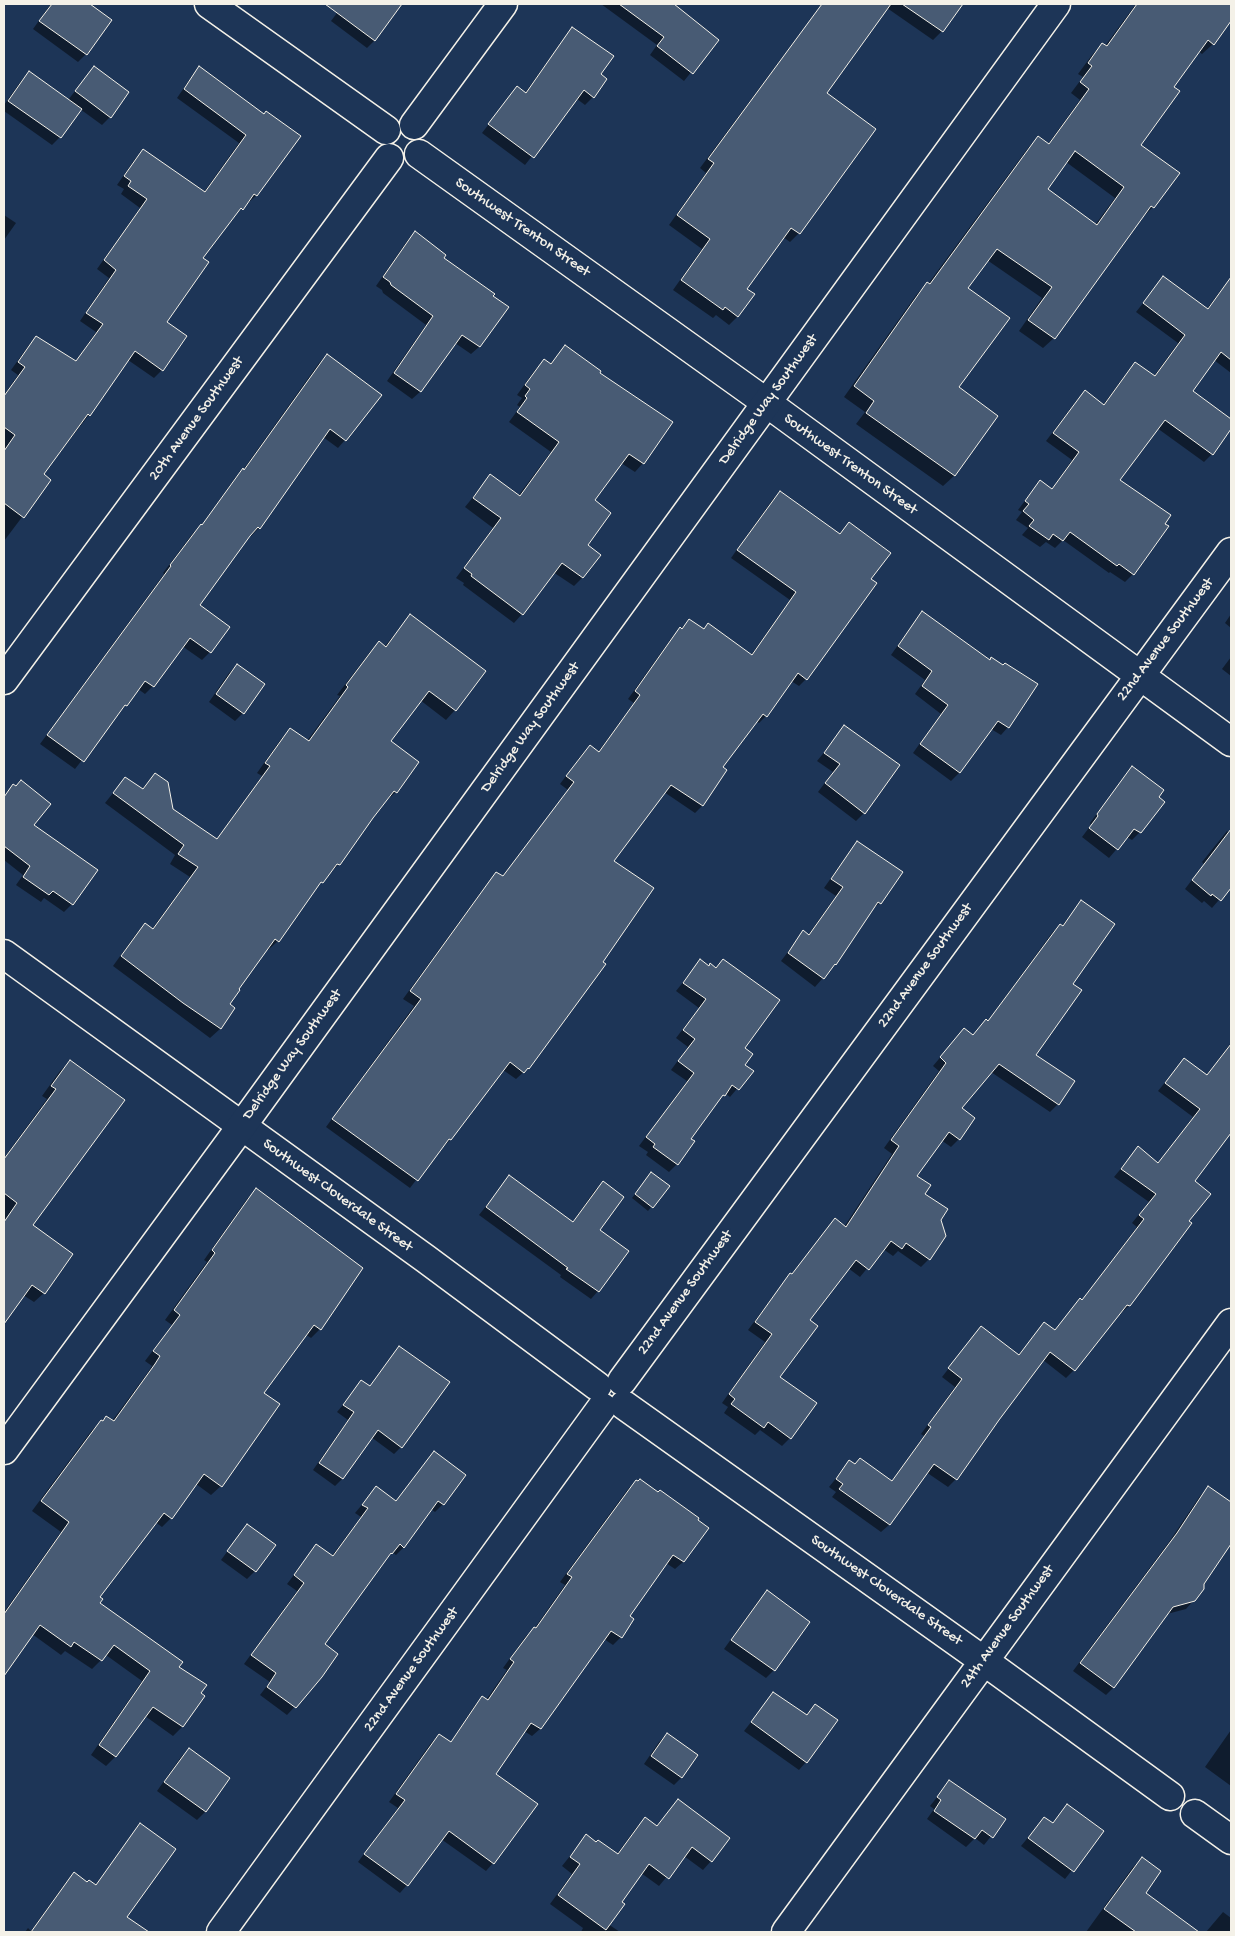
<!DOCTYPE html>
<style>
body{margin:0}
#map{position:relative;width:1235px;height:1936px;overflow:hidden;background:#1d3557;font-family:"Gochi Hand",sans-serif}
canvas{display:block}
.frame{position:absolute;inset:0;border:5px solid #f4f1e8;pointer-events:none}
</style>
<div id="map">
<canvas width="1235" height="1936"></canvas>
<div class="frame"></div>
</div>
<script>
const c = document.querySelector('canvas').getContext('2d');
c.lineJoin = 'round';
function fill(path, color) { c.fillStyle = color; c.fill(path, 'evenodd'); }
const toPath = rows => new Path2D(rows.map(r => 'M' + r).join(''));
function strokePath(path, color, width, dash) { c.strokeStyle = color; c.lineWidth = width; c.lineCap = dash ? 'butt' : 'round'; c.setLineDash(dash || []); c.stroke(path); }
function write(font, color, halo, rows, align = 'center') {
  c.font = font + ' "Gochi Hand",sans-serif'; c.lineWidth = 4; c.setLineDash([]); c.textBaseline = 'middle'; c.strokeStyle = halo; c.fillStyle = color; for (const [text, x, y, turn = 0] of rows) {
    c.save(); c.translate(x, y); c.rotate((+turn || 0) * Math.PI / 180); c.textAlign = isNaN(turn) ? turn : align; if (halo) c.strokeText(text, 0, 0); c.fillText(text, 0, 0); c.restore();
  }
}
const shadow = toPath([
 [51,4,88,4,110,20,86,54,78,62,33,29],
 [342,4,401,4,375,40,367,48,331,21,343,5],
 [601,4,671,4,717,40,684,81,650,55,657,45],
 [822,4,962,4,942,31,933,40,887,8,825,94,874,129,799,233,790,242,783,237,745,289,738,316,729,325,716,315,713,318,673,290,702,249,669,225,706,173,700,168],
 [1136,4,1231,4,1226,12,1231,16,1231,19,1213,44,1202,54,1198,51,1172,87,1139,145,1178,173,1153,207,1142,218,1054,338,1043,348,1019,331,1042,298,987,260,967,288,957,388,996,416,954,476,943,486,856,424,865,412,844,397,917,294,927,283,928,284,1028,148,1038,137,1048,144,1080,100,1071,93,1083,77,1078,74,1092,55,1102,44,1105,46],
 [1066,162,1115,198,1095,225,1046,189],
 [572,29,599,75,593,97,585,105,577,99,525,165,482,133,517,87,525,93,565,37],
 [94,67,110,117,102,125,80,109,60,137,52,145,4,111,4,105,21,81,29,73,68,100],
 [199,68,264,115,299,136,256,196,233,216,202,258,165,322,162,370,154,378,128,360,89,415,42,475,50,480,4,541,4,395,18,375,11,370,29,345,36,337,75,362,96,332,80,321,109,278,97,269,140,208,121,194,124,189,117,185,135,159,143,151,204,192,239,143,177,98,192,76],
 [4,215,16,223,4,240],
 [415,233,442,258,479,347,471,354,455,343,420,392,412,399,387,381,426,325,383,293,382,290,376,286,407,241],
 [1163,278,1206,310,1221,290,1228,282,1231,284,1231,373,1214,360,1191,392,1231,421,1231,427,1212,454,1204,462,1157,428,1119,480,1167,526,1133,574,1125,582,1110,572,1109,573,1063,540,1055,548,1046,542,1040,547,1022,535,1028,528,1016,520,1022,512,1018,510,1033,490,1041,482,1051,490,1072,460,1046,441,1077,400,1085,392,1103,405,1128,371,1135,363,1154,376,1178,343,1136,312],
 [565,347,598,373,643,463,635,472,621,463,593,501,582,578,574,586,553,572,522,614,514,623,463,585,464,583,456,578,493,528,465,507,490,476,518,496,551,452,509,422,520,407,517,405,522,398,517,395,535,370,544,361,549,365],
 [327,355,345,440,338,448,323,437,259,528,251,536,250,535,198,605,210,652,202,660,182,646,153,686,145,694,138,689,75,769,40,744,164,574,163,573,193,533,201,526,235,478,243,470,319,363],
 [780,492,839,534,849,524,869,579,806,679,799,686,791,681,766,716,759,723,756,721,722,767,726,770,702,806,695,813,664,792,612,861,602,962,604,964,528,1068,516,1079,503,1070,450,1140,443,1147,442,1146,410,1188,326,1127,414,1006,403,999,489,881,496,874,502,877,568,790,560,784,583,753,590,746,598,752,634,703,628,699,673,636,689,621,703,630,708,625,751,655,790,600,731,558,773,499],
 [922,613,989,661,1008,727,1001,735,991,729,959,773,951,781,913,753,941,714,915,694,925,680,891,655,915,621],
 [1231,614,1231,628,1225,623],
 [411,615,485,672,455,710,446,720,420,700,389,741,396,792,386,801,385,800,339,864,312,891,278,941,268,950,266,949,237,989,228,1005,234,1008,220,1029,210,1038,113,966,136,934,145,924,152,929,190,877,170,864,175,855,105,803,125,778,142,789,155,774,172,810,216,840,262,776,257,773,281,739,290,729,307,741,340,696,337,695,370,652,379,643,384,647],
 [1231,657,1231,676,1222,669],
 [237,665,243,713,235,721,209,702,229,673],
 [845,727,898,766,864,813,856,821,818,792,833,772,817,761],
 [1132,768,1163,802,1140,832,1132,840,1127,837,1109,858,1082,837,1091,825,1090,823,1125,776],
 [14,786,72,904,64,912,44,898,41,902,16,885,23,875,4,860,4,796],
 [1227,831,1231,834,1231,886,1212,908,1204,901,1202,903,1185,889,1204,864,1202,862],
 [857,843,880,903,871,910,835,964,815,987,781,961,803,932,808,935,836,896,824,888,850,851],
 [1081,902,1072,984,1034,1055,1074,1082,1058,1104,1050,1112,991,1072,960,1109,974,1118,959,1139,951,1147,941,1140,915,1176,923,1194,940,1220,929,1259,921,1267,898,1251,893,1256,883,1249,860,1277,848,1268,808,1320,779,1377,790,1438,782,1446,760,1430,755,1435,724,1413,728,1407,722,1403,765,1342,748,1330,783,1283,791,1275,827,1228,835,1220,844,1227,892,1154,884,1148,939,1071,933,1066,964,1029,972,1036,987,1022,1052,933,1060,925,1061,927],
 [700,961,708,967,715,968,723,961,743,1049,744,1066,752,1071,730,1097,725,1093,716,1102,689,1139,677,1164,669,1172,646,1155,648,1152,639,1146,687,1081,671,1070,688,1047,676,1038,699,1008,676,991],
 [1231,1043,1231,1131,1193,1182,1187,1221,1129,1306,1121,1313,1120,1312,1074,1370,1066,1378,1043,1360,998,1420,956,1479,948,1487,926,1472,889,1525,881,1532,832,1497,836,1492,829,1487,850,1461,891,1482,924,1436,921,1434,955,1387,942,1377,981,1327,1018,1355,1044,1324,1054,1331,1073,1308,1081,1301,1137,1227,1132,1223,1149,1202,1114,1177,1138,1148,1157,1164,1193,1117,1158,1091,1184,1059,1206,1076],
 [70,1062,31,1225,44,1293,34,1302,23,1295,4,1321,4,1158,47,1099,42,1096,60,1071],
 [509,1177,572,1223,595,1190,603,1183,599,1230,598,1291,591,1299,560,1277,561,1275,479,1215],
 [648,1177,668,1186,648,1211,632,1198],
 [256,1190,320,1329,311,1338,305,1334,263,1394,221,1486,211,1495,196,1484,171,1518,162,1527,155,1522,98,1597,98,1603,178,1667,182,1727,173,1736,145,1716,116,1756,106,1766,91,1755,142,1681,106,1655,92,1669,65,1651,61,1655,32,1634,4,1674,4,1612,61,1532,32,1511,92,1430,106,1417,112,1421,146,1375,152,1366,145,1361,172,1325,165,1320,207,1262,204,1260,247,1199],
 [400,1348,401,1447,394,1454,371,1437,342,1479,335,1486,313,1470,348,1420,337,1412,362,1382,369,1387],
 [434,1452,443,1504,435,1512,431,1509,404,1547,396,1555,392,1552,384,1561,323,1645,301,1700,287,1715,260,1695,270,1682,244,1664,297,1591,287,1584,316,1546,331,1557,361,1517,355,1513,376,1488,395,1502],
 [636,1482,707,1529,683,1562,675,1569,666,1563,628,1616,621,1637,613,1645,604,1639,540,1729,532,1736,524,1731,494,1774,493,1863,486,1871,441,1839,407,1885,400,1893,358,1862,398,1808,389,1802,431,1743,439,1735,450,1743,475,1705,483,1697,486,1700,507,1670,503,1668,526,1636,534,1629,565,1585,560,1582,628,1489],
 [1208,1488,1231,1504,1231,1524,1223,1536,1231,1542,1203,1583,1194,1600,1186,1609,1167,1614,1114,1687,1106,1695,1073,1671,1169,1542,1200,1496],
 [247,1525,255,1571,247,1579,221,1560],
 [767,1592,774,1670,766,1678,724,1649,759,1600],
 [774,1693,806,1716,815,1706,806,1762,799,1770,744,1731],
 [1231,1730,1231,1786,1205,1767],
 [667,1734,682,1777,674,1785,644,1764,659,1742],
 [189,1749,228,1778,205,1812,197,1820,157,1791,181,1757],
 [949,1782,1004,1820,984,1845,975,1838,966,1847,927,1819,934,1809,930,1806],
 [678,1801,711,1861,703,1870,684,1856,659,1886,641,1873,620,1902,608,1924,620,1932,581,1932,583,1928,550,1904,572,1874,562,1866,586,1836,617,1854,636,1828,645,1819,656,1827],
 [1068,1806,1102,1832,1065,1879,1021,1846,1044,1818,1052,1824],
 [141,1825,123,1928,130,1932,25,1932,28,1928,31,1931,66,1882,74,1874,87,1883,95,1886,133,1833],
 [1142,1859,1144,1893,1197,1932,1086,1932,1133,1867],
 [1223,1912,1231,1918,1231,1932,1206,1932]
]);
const building = toPath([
 [52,4,90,4,112,20,87,55,39,21,52,4],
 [325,4,402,4,375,41,325,4],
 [619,4,674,4,719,40,693,74,657,46,664,37,619,4],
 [822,4,891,4,827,93,876,129,800,234,791,228,747,289,755,294,738,317,725,307,723,310,681,280,710,239,677,215,714,163,708,159,822,4],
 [902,4,963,4,943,32,902,4],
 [1137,4,1231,4,1231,21,1214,45,1208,40,1174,87,1180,91,1141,145,1180,173,1154,208,1151,206,1055,339,1028,320,1052,287,997,249,968,288,1010,318,959,387,998,416,955,476,866,413,874,401,854,386,927,282,930,284,1038,136,1049,144,1089,89,1080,82,1092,66,1088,63,1102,43,1107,46,1137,4],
 [1075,151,1124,187,1097,225,1048,189,1075,151],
 [572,27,614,56,601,74,607,79,594,98,584,90,534,158,488,124,517,86,526,93,572,27],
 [94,66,129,92,111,118,75,91,94,66],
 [199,66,264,114,266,111,301,136,257,196,254,194,243,210,241,208,203,258,209,262,167,322,187,336,163,371,135,351,90,416,88,414,44,474,51,480,24,518,4,503,4,451,15,435,4,427,4,396,25,367,18,362,36,336,76,361,103,324,86,313,116,270,104,260,147,199,128,186,131,181,124,176,143,149,205,192,246,135,184,89,199,66],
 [29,71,82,109,61,138,8,101,29,71],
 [415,231,446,255,444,258,495,294,493,296,509,307,480,347,462,335,421,392,394,373,433,316,391,285,390,282,383,277,415,231],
 [1163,276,1208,309,1231,277,1231,360,1221,352,1193,391,1231,419,1231,429,1213,455,1165,420,1120,480,1171,515,1165,524,1169,526,1134,575,1119,564,1117,566,1070,532,1063,541,1053,534,1049,540,1029,526,1034,520,1023,511,1029,504,1025,501,1040,480,1052,489,1079,452,1053,433,1085,390,1104,405,1135,362,1155,376,1185,335,1143,303,1163,276],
 [565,345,601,371,600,373,673,422,644,464,629,454,595,500,611,513,588,545,601,555,583,578,562,563,523,615,471,576,472,574,464,568,501,518,473,498,490,474,520,496,559,442,517,412,527,398,525,396,530,389,525,385,544,359,551,364,565,345],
 [327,354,382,395,346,441,330,429,260,529,258,527,250,536,200,605,230,627,211,653,190,638,154,687,145,681,127,706,125,705,84,762,47,735,171,566,170,565,201,524,202,525,243,468,244,470,327,354],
 [780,491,840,534,849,522,891,553,871,579,877,583,807,680,798,673,767,717,763,714,723,767,727,770,703,806,671,785,614,861,654,888,603,962,606,964,529,1069,528,1068,524,1073,510,1062,451,1140,449,1139,418,1181,332,1119,421,999,410,991,496,872,503,876,574,782,566,776,590,745,599,752,640,695,635,691,680,627,682,629,689,619,704,629,708,623,752,655,796,592,737,550,780,491],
 [922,611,990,660,991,657,1003,665,1005,663,1038,684,1009,728,998,721,960,773,920,744,948,705,922,686,932,671,898,646,922,611],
 [410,614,486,671,456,711,429,691,391,741,419,762,397,793,394,791,373,818,340,865,337,864,323,883,321,882,279,942,275,939,239,989,240,990,230,1004,235,1008,221,1029,183,1003,121,956,145,923,153,929,198,867,178,854,184,845,113,793,125,777,143,789,155,773,168,782,173,809,217,839,270,766,265,763,290,728,309,741,348,687,346,685,379,641,386,647,410,614],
 [237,664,265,684,244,714,216,694,237,664],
 [844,725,900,765,865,814,825,783,840,764,824,753,844,725],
 [1132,766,1164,790,1159,797,1165,802,1141,833,1134,829,1118,850,1089,828,1098,816,1097,814,1132,766],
 [21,780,51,804,34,825,98,870,73,905,53,891,49,895,23,877,30,866,4,846,4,797,13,784,16,786,21,780],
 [1231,829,1231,888,1221,901,1212,894,1211,896,1192,880,1231,829],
 [857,841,903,872,881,904,878,902,836,965,835,964,824,979,788,953,803,930,809,935,843,887,831,879,857,841],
 [1081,900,1115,924,1073,984,1082,990,1036,1055,1075,1081,1059,1105,999,1064,962,1108,975,1118,960,1140,949,1132,917,1176,931,1185,925,1194,948,1209,941,1220,946,1236,930,1260,906,1243,902,1249,891,1241,869,1270,856,1260,810,1320,818,1326,780,1377,817,1403,791,1439,768,1422,764,1428,731,1404,735,1399,729,1394,772,1334,755,1322,790,1273,792,1274,835,1218,846,1227,899,1146,891,1140,946,1063,940,1057,964,1028,973,1035,986,1019,988,1021,1060,924,1063,926,1081,900],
 [700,959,709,966,710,963,716,968,723,959,780,1000,745,1048,753,1054,745,1065,754,1071,739,1090,732,1085,725,1096,723,1095,691,1139,695,1141,678,1165,653,1147,655,1144,646,1137,694,1073,678,1061,695,1039,683,1030,706,999,683,983,700,959],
 [1231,1044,1231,1133,1195,1181,1211,1194,1189,1221,1192,1223,1163,1262,1130,1306,1127,1305,1075,1371,1050,1352,999,1420,957,1480,934,1464,890,1525,839,1489,843,1484,836,1479,849,1460,855,1464,860,1458,892,1481,931,1427,928,1425,962,1379,948,1368,981,1326,1019,1355,1044,1322,1055,1330,1080,1298,1082,1300,1144,1219,1139,1215,1156,1194,1121,1169,1138,1146,1158,1163,1200,1109,1165,1083,1184,1058,1207,1075,1231,1044],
 [70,1060,125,1100,33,1225,73,1254,45,1294,32,1285,4,1324,4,1222,17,1203,4,1193,4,1159,56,1089,51,1086,70,1060],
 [651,1172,670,1186,653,1208,635,1194,651,1172],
 [509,1175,573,1222,603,1181,624,1197,600,1230,629,1251,599,1292,566,1269,568,1268,486,1207,509,1175],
 [256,1188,363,1268,321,1330,314,1325,264,1393,280,1404,222,1487,204,1474,172,1519,164,1513,100,1597,103,1599,100,1603,183,1662,179,1667,207,1685,201,1693,205,1696,183,1727,153,1707,116,1757,99,1745,150,1671,114,1645,102,1661,74,1642,71,1647,40,1625,4,1676,4,1614,69,1522,41,1501,101,1420,103,1421,106,1416,114,1421,155,1364,160,1356,153,1351,180,1315,174,1310,215,1253,212,1250,256,1188],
 [399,1346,450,1382,402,1448,378,1430,343,1479,319,1463,354,1412,343,1405,361,1380,370,1386,399,1346],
 [434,1451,466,1475,444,1505,438,1501,404,1548,400,1544,392,1554,391,1553,325,1644,338,1654,322,1677,296,1708,267,1687,276,1673,251,1655,304,1583,294,1575,316,1544,333,1556,368,1508,362,1505,376,1486,396,1501,434,1451],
 [640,1479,658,1492,660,1490,699,1518,698,1520,709,1528,684,1562,673,1555,630,1616,634,1619,622,1638,611,1631,541,1729,531,1723,496,1774,538,1804,494,1864,449,1831,408,1886,364,1854,405,1800,396,1794,439,1734,451,1742,482,1696,488,1700,514,1662,510,1659,534,1627,536,1628,572,1577,567,1574,636,1480,638,1481,640,1479],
 [1208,1486,1231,1502,1231,1544,1204,1584,1204,1589,1195,1601,1173,1607,1114,1688,1080,1663,1177,1533,1208,1486],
 [247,1524,276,1545,256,1572,227,1551,247,1524],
 [767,1590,810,1622,775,1671,731,1640,767,1590],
 [773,1692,807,1715,815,1704,838,1720,807,1763,751,1722,773,1692],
 [667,1733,698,1755,682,1778,651,1756,667,1733],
 [189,1748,230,1778,206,1812,164,1782,189,1748],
 [949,1780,1006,1819,993,1838,982,1830,975,1839,934,1811,941,1800,937,1797,949,1780],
 [678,1799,730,1838,712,1862,692,1847,669,1879,649,1864,622,1902,625,1904,606,1930,558,1895,580,1864,570,1857,586,1834,596,1842,598,1840,618,1854,645,1817,657,1826,678,1799],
 [1067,1804,1104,1831,1074,1872,1028,1838,1044,1817,1053,1823,1067,1804],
 [140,1823,176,1849,127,1917,149,1932,31,1932,74,1872,87,1882,89,1880,96,1885,140,1823],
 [1142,1857,1161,1871,1146,1893,1199,1932,1136,1932,1104,1909,1142,1857]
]);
const minor = toPath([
 [209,4,386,130],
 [414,125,503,4],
 [419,154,767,403,1231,742],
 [4,680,389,158],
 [4,954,426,1259,597,1386],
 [622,1381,1231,552],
 [624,1405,984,1661,1170,1796],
 [1195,1814,1231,1840],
 [221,1932,602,1407],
 [786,1932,1231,1323]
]);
const major = toPath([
 [4,1450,241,1127,1056,4]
]);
const streetNames = [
 ["Southwest Trenton Street",522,228,35],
 ["Delridge Way Southwest",769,400,-54],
 ["20th Avenue Southwest",197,419,-54],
 ["Southwest Trenton Street",850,465,36],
 ["22nd Avenue Southwest",1166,640,-53],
 ["Delridge Way Southwest",531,728,-54],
 ["22nd Avenue Southwest",926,966,-54],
 ["Delridge Way Southwest",293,1055,-54],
 ["Southwest Cloverdale Street",337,1196,36],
 ["22nd Avenue Southwest",686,1293,-54],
 ["Southwest Cloverdale Street",886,1591,35],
 ["24th Avenue Southwest",1008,1627,-54],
 ["22nd Avenue Southwest",412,1670,-54]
];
fill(shadow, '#0007');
fill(building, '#485b74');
strokePath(building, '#f4f1e8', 1);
strokePath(minor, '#f4f1e8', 31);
strokePath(major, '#f4f1e8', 31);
strokePath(minor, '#1d3557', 28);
strokePath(major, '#1d3557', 28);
write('15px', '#f4f1e8', '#1d3557', streetNames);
</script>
